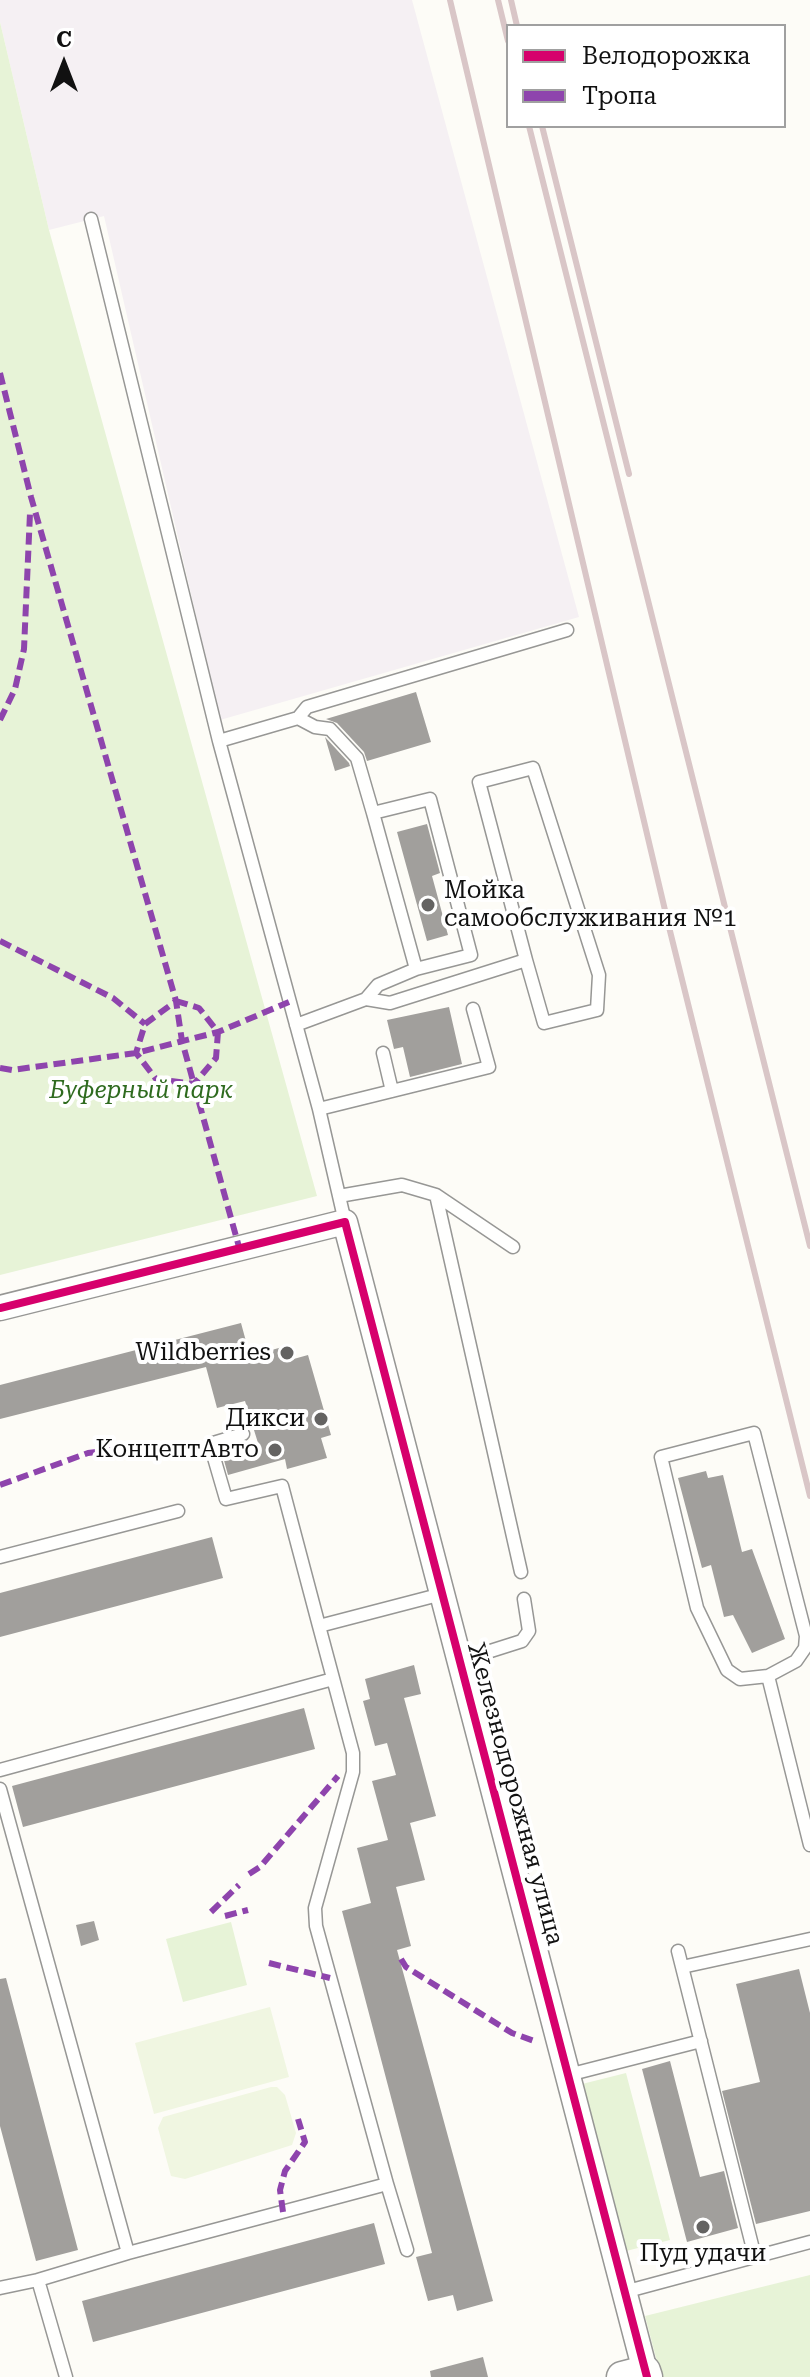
<!DOCTYPE html>
<meta charset="utf-8">
<style>
body{margin:0}
#map{position:relative;width:810px;height:2377px;overflow:hidden;background:#fdfcf7;font-family:"Roboto Serif",serif}
canvas{display:block}
.legend{position:absolute;left:506px;top:24px;width:280px;height:104px;box-sizing:border-box;background:#fff;border:2px solid #a0a0a0;margin:0;padding:10px 14px;list-style:none;font-size:24px;color:#111}
.legend li{display:flex;align-items:center;gap:16px;height:40px}
.legend b{width:40px;border:2px solid #a0a0a0}
.north{position:absolute;left:24px;top:24px;width:80px;height:80px;-webkit-text-stroke:6px #fff;paint-order:stroke;rotate:0deg;font-size:22px;font-weight:700;line-height:32px;text-align:center;color:#111}
.north::after{content:'';display:block;margin:auto;width:28px;height:36px;background:#111;clip-path:polygon(50% 0,100% 100%,50% 72%,0 100%)}
</style>
<div id="map">
<canvas width="810" height="2377"></canvas>
<ul class="legend">
<li><b style="height:10px;background:#d6006c"></b>Велодорожка</li>
<li><b style="height:10px;background:#8e44ad"></b>Тропа</li>
</ul>
<div class="north">С</div>
</div>
<script>
const c = document.querySelector('canvas').getContext('2d');
c.lineJoin = 'round';
function fill(path, color) { c.fillStyle = color; c.fill(path, 'evenodd'); }
const toPath = rows => new Path2D(rows.map(r => 'M' + r).join(''));
function strokePath(path, color, width, dash) { c.strokeStyle = color; c.lineWidth = width; c.lineCap = dash ? 'butt' : 'round'; c.setLineDash(dash || []); c.stroke(path); }
function write(font, color, halo, rows, align = 'center') {
  c.font = font + ' "Roboto Serif",serif'; c.lineWidth = 8; c.setLineDash([]); c.textBaseline = 'middle'; c.strokeStyle = halo; c.fillStyle = color; for (const [text, x, y, turn = 0] of rows) {
    c.save(); c.translate(x, y); c.rotate((+turn || 0) * Math.PI / 180); c.textAlign = isNaN(turn) ? turn : align; if (halo) c.strokeText(text, 0, 0); c.fillText(text, 0, 0); c.restore();
  }
}
const industrial = toPath([
 [0,0,412,0,579,617,220,720,104,216,49,230,0,22]
]);
const green = toPath([
 [0,22,49,230,317,1196,0,1275],
 [231,1922,247,1985,183,2002,166,1939],
 [626,2073,670,2240,622,2252,578,2085],
 [810,2275,810,2377,661,2377,645,2316]
]);
const pitch = toPath([
 [270,2007,289,2077,154,2114,135,2043],
 [271,2087,277,2087,285,2095,296,2133,292,2145,185,2179,171,2176,158,2128,163,2117]
]);
const building = toPath([
 [416,692,431,742,367,761,364,752,337,723,326,719],
 [325,737,349,763,350,766,335,771],
 [427,824,440,873,432,876,448,935,427,941,397,832],
 [449,1007,462,1064,410,1077,403,1047,394,1049,387,1020],
 [241,1323,250,1356,286,1346,290,1360,308,1355,331,1435,321,1438,327,1458,287,1469,285,1459,228,1475,222,1453,258,1443,245,1401,217,1408,206,1367,0,1419,0,1385],
 [706,1471,708,1478,723,1475,742,1552,752,1549,785,1639,752,1653,733,1615,724,1617,711,1565,702,1568,678,1478],
 [212,1537,223,1578,0,1637,0,1593],
 [414,1665,421,1694,404,1698,436,1816,410,1823,425,1880,396,1887,411,1946,397,1950,493,2301,457,2311,453,2295,428,2301,416,2257,432,2253,342,1911,371,1903,357,1848,388,1840,372,1781,396,1775,387,1743,375,1746,363,1701,370,1699,365,1679],
 [304,1708,315,1749,23,1827,12,1786],
 [94,1921,99,1940,81,1946,76,1925],
 [799,1969,810,2013,810,2211,756,2224,722,2091,760,2082,736,1984],
 [6,1978,78,2250,36,2261,0,2126,0,1979],
 [670,2061,700,2177,724,2171,738,2228,687,2242,642,2069],
 [374,2223,385,2264,93,2342,82,2301],
 [483,2357,488,2377,431,2377,430,2371]
]);
const service = toPath([
 [91,219,219,741,319,1109,345,1222],
 [298,718,315,727,330,729,357,758,373,813],
 [219,741,298,718,307,707,567,630],
 [366,999,390,1003,526,960,479,782,533,768,599,975,597,1010,544,1023,526,960],
 [296,1025,366,999,378,985,416,969,471,955,430,799,373,813,416,969],
 [383,1053,392,1091],
 [319,1109,489,1067,473,1009],
 [436,1195,513,1247],
 [339,1196,402,1185,436,1195,521,1572],
 [754,1433,806,1636,805,1648,796,1661,768,1676,740,1679,727,1670,697,1608,661,1457,754,1433],
 [243,1434,210,1444,226,1499,282,1486,319,1626],
 [0,1557,178,1511],
 [459,1661,522,1641,529,1631,524,1599],
 [768,1676,810,1845],
 [0,1770,333,1679],
 [0,1789,128,2253,38,2280,66,2377],
 [678,1951,755,2257],
 [682,1967,810,1939],
 [568,2075,701,2041],
 [387,2184,407,2250],
 [128,2253,387,2184,316,1926,315,1908,353,1772,353,1753,319,1626,442,1594],
 [0,2288,38,2280],
 [624,2292,810,2242]
]);
const minor = toPath([
 [0,1308,345,1222,645,2371]
]);
const tertiary = toPath([
 [622,2377,645,2371,647,2377]
]);
const rail = toPath([
 [450,0,669,927,810,1496],
 [498,0,508,41],
 [511,0,517,26],
 [529,126,810,1246],
 [542,126,629,474]
]);
const quiet = toPath([
 [0,373,31,497,176,1001,182,1041,239,1247],
 [0,720,15,689,24,649,30,513],
 [0,941,113,998,145,1024],
 [176,1001,199,1008,218,1032,216,1058,194,1084,156,1079,136,1053,145,1024,176,1001],
 [0,1068,12,1070,136,1053,218,1032,289,1002],
 [0,1485,88,1453,151,1445,214,1456],
 [249,1874,260,1867,338,1776],
 [211,1912,239,1885],
 [225,1916,248,1910],
 [401,1959,406,1967,512,2033,537,2042],
 [269,1963,330,1978],
 [283,2212,280,2190,285,2171,305,2142,298,2119]
]);
const cycleway = toPath([
 [0,1308,345,1222,647,2377]
]);
const markers = [
 [428,905,8,"#646362"],
 [287,1353,8,"#646362"],
 [321,1419,8,"#646362"],
 [275,1450,8,"#646362"],
 [703,2227,8,"#646362"]
];
const poiNames = [
 ["Мойка",444,891,"left"],
 ["самообслуживания №1",444,919,"left"],
 ["Wildberries",271,1353],
 ["Дикси",305,1419],
 ["КонцептАвто",259,1450],
 ["Пуд удачи",703,2254,"center"]
];
const parkNames = [
 ["Буферный парк",141,1091]
];
const streetNames = [
 ["Железнодорожная улица",515,1794,75]
];
fill(industrial, '#f5f0f3');
fill(green, '#e7f3d7');
fill(pitch, '#f0f6e1');
fill(building, '#a19f9c');
strokePath(service, '#979795', 15);
strokePath(minor, '#979795', 27);
strokePath(tertiary, '#979795', 33);
strokePath(service, '#fffffe', 12);
strokePath(minor, '#fffffe', 24);
strokePath(tertiary, '#fffffe', 30);
strokePath(rail, '#d9c6c7', 6);
strokePath(quiet, '#8e44ad', 6, [12, 6]);
strokePath(cycleway, '#d6006c', 8);
for (const [x, y, r, color] of markers) { const dot = new Path2D(); dot.arc(x, y, r, 0, 2 * Math.PI); c.fillStyle = color; c.fill(dot); strokePath(dot, '#fff', 3); }
write('24px', '#111', '#fff', poiNames, 'right');
write('italic 24px', '#2f6b1f', '#fff', parkNames);
write('24px', '#111', '#fff', streetNames);
</script>
